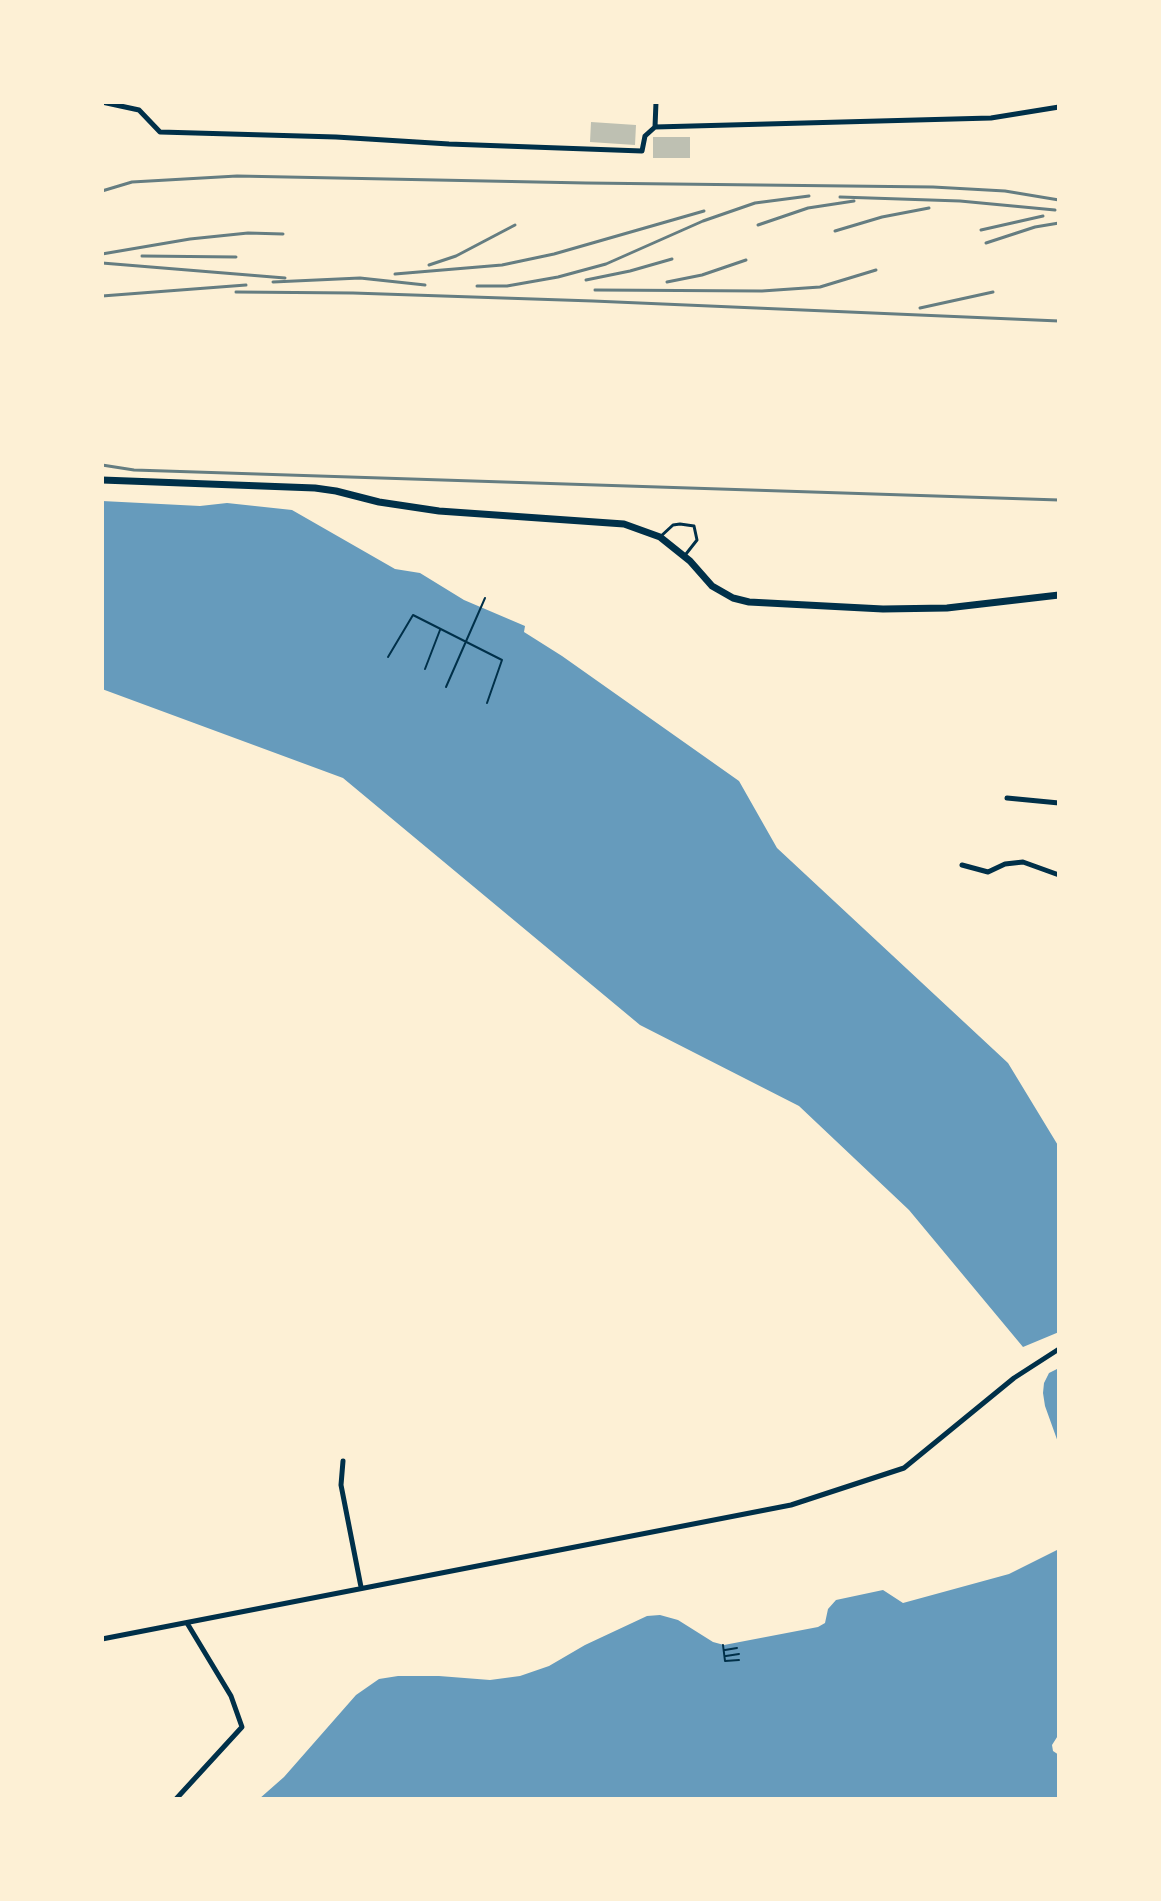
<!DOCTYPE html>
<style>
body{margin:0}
#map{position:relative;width:1161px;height:1901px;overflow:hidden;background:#fdf0d5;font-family:Barlow,sans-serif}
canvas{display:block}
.frame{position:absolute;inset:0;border:104px solid #fdf0d5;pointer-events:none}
</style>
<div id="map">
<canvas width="1161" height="1901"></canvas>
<div class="frame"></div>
</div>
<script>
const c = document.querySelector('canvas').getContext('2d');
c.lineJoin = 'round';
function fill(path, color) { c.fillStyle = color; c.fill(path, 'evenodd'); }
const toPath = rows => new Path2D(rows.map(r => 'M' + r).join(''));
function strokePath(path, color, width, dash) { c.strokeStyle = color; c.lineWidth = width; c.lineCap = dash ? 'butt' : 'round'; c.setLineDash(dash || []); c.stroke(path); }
const water = toPath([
 [102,501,200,506,227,503,292,510,395,569,420,573,464,600,525,626,524,632,562,656,739,781,777,848,1008,1063,1059,1147,1059,1332,1023,1347,909,1210,799,1106,640,1025,343,778,102,689],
 [1059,1368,1059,1445,1045,1406,1043,1393,1044,1383,1049,1373],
 [1059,1549,1059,1734,1052,1745,1053,1751,1059,1755,1059,1799,259,1799,284,1777,356,1695,379,1679,398,1676,439,1676,490,1680,520,1676,549,1666,585,1645,647,1616,660,1615,678,1620,713,1642,724,1645,818,1627,825,1623,828,1609,836,1600,883,1590,903,1603,1009,1574]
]);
const building = toPath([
 [591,122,636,125,635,145,590,142],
 [653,137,690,137,690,158,653,158]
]);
const path = toPath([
 [388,657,413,615,502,660,487,703],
 [425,669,440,630],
 [446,687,485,598],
 [723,1645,725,1661,739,1660],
 [725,1650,737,1648],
 [726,1656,739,1654]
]);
const service = toPath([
 [660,537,673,525,680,524,694,526,697,540,686,554]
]);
const minor = toPath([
 [102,102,139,110,160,132,336,137,449,144,642,151,645,136,655,127,656,102],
 [655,127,991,118,1059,107],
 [1007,798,1059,803],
 [962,865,988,872,1005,864,1023,862,1059,875],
 [343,1461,341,1485,361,1587],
 [102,1639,791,1505,904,1468,1014,1378,1059,1349],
 [176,1799,242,1727,231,1696,187,1623]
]);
const secondary = toPath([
 [102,480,315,488,336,491,379,502,439,511,624,524,660,537,690,561,712,586,733,598,749,602,883,609,947,608,1059,595]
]);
const rail = toPath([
 [102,191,132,182,237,176,586,183,933,187,1005,191,1059,200],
 [840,197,960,201,1055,210],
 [758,225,808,208,854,201],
 [981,230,1043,216],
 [835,231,882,217,929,208],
 [986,243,1035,227,1059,223],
 [102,254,190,239,248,233,283,234],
 [142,256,236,257],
 [102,263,285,278],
 [429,265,456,256,515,225],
 [395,274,502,265,554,254,704,211],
 [586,280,630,271,672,259],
 [273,282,360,278,425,285],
 [667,282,702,275,746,260],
 [477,286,507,286,558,277,606,264,703,221,755,203,809,196],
 [595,290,762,291,820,287,876,270],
 [236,292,353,293,593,301,1059,321],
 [102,296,246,285],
 [920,308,993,292],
 [102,465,134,470,1059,500]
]);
fill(water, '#669bbc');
fill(building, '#bec0b2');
strokePath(path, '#003049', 2);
strokePath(service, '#003049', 3);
strokePath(minor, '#003049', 5);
strokePath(secondary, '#003049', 7);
strokePath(rail, '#657d81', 3);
</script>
